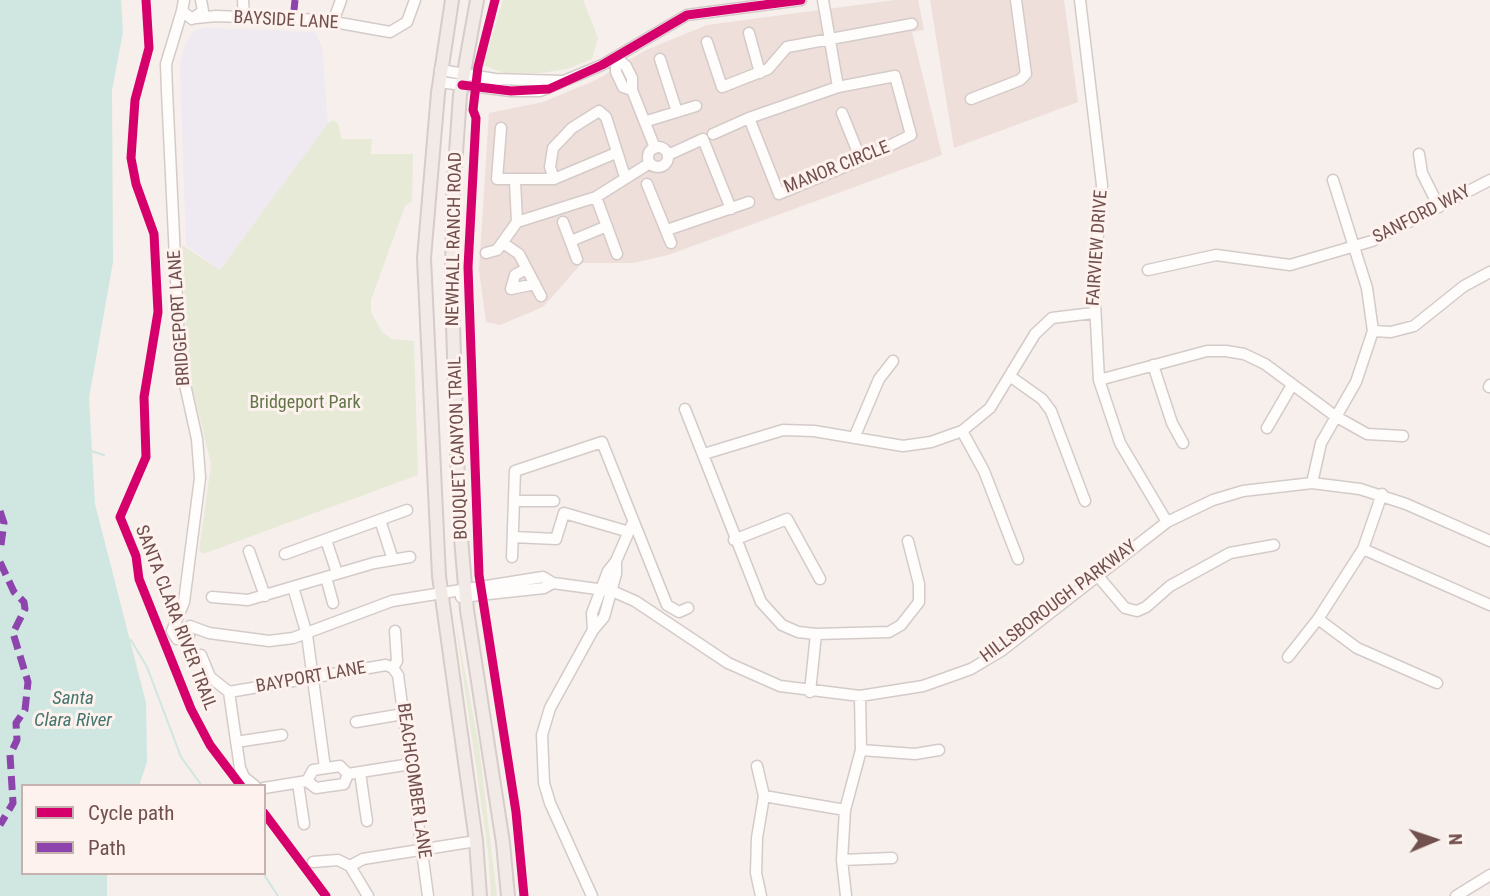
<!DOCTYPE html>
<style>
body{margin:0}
#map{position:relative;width:1490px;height:896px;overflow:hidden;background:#f6efec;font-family:"Roboto Condensed",sans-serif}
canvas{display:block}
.legend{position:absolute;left:21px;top:784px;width:245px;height:91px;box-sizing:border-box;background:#fdf2ee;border:2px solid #c5b1ae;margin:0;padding:9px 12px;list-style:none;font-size:21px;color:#71504e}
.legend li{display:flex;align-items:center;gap:14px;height:35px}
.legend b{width:35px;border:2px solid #c5b1ae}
.north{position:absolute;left:1399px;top:805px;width:70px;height:70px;-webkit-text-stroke:5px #fdf2ee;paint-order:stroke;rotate:88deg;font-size:19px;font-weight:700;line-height:28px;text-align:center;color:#71504e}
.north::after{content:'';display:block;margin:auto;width:24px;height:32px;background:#71504e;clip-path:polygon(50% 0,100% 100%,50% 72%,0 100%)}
</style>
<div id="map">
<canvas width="1490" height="896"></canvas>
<ul class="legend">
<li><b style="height:9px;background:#d6006c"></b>Cycle path</li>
<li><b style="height:9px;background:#8e44ad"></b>Path</li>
</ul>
<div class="north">N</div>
</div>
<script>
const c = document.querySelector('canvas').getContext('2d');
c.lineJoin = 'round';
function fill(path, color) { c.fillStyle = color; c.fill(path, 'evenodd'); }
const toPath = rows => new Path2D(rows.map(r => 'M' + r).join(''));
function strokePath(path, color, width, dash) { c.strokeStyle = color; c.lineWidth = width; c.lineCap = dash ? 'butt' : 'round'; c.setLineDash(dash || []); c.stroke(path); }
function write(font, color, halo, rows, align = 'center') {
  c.font = font + ' "Roboto Condensed",sans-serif'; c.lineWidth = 6; c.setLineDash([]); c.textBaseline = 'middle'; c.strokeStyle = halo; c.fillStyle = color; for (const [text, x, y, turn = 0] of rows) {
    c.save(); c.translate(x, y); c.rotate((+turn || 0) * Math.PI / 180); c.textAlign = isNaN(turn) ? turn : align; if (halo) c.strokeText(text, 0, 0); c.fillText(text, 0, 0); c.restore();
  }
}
const residential = toPath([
 [895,0,918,0,924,30,912,32,942,155,668,255,633,263,582,263,543,307,500,325,486,322,479,270,489,113,543,102,596,80,646,50,707,25],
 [930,0,1064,0,1078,102,954,148]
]);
const education = toPath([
 [204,28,315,32,322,47,328,123,220,270,186,245,180,63,186,43,194,31]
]);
const green = toPath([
 [503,0,583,0,598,38,592,59,567,69,541,73,504,73,483,65],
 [334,120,339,125,341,139,372,139,371,154,413,154,412,201,405,206,371,300,371,312,382,332,392,339,414,341,418,475,203,554,199,550,211,464,188,370,182,245,220,270,328,123],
 [455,619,479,746,497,896,491,896,488,852]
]);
const water = toPath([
 [0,0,121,0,123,32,112,90,113,262,89,398,95,504,146,703,147,762,139,786,23,786,23,873,107,873,107,896,0,896]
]);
const stream = toPath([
 [91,451,104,455],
 [131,640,147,667,181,757,202,786],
 [263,873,278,896]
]);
const minor = toPath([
 [184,0,182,11,192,19,203,11,201,0],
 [243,0,244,18],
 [823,0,838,87],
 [1080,0,1102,185,1094,284,1099,380,1120,443,1167,522],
 [182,11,166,64,167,91,180,362,197,439,200,478,184,602,172,631,177,639,189,636],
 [196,18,216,16,323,20,390,32,407,22,415,0],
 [333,22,341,0],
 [749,33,760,73],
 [707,42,722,87,768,69,787,47,912,24],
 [616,57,626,66,632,78,632,90,655,148],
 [616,57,616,72,623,87,632,90],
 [660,59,677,112],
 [440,70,495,79,562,81],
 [439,82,511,91,540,91,602,65,687,15,801,0],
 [971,99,1020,80,1026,74,1016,0],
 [842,113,861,160],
 [647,121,696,106],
 [501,128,497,179,554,179,616,153],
 [713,134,749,118,838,87,895,76,911,135,861,160,779,194,749,118],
 '648 157a10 10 0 1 1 20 0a10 10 0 1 1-20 0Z',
 [1419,154,1422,173,1439,207],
 [668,155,703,139,731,209],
 [554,179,550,167,553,148,572,128,599,111,606,117,625,177],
 [515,181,517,222],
 [647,184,671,243],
 [596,197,617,254],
 [563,222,577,259],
 [667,230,749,202],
 [571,241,607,226],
 [503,243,519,254,541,296],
 [486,253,497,250,517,222,596,197,650,163],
 [526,269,515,275,511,289,535,284],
 [1148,270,1216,255,1290,265,1372,241,1490,180],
 [1373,331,1391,332,1414,326,1464,286,1490,272],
 [1153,365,1172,423,1183,443],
 [1011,377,1042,399,1051,411,1085,501],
 [1099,380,1207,351,1226,351,1244,354,1265,364,1335,416,1367,434,1403,436],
 [1489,387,1490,385],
 [685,409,761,602,782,625,798,632,816,634,889,632,901,625,919,602,919,584,908,541],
 [1267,428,1292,385],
 [962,431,984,471,1018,559],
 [854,438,879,379,893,361],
 [704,454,783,430,814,431,903,446,931,442,962,431,990,408,1035,334,1052,318,1093,313],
 [1312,483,1321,443,1356,382,1373,331,1367,288,1333,180],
 [514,501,554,501],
 [380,520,393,560],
 [513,537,556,539,564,513,626,531],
 [326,540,337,573],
 [734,540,787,519,820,579],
 [1363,549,1490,605],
 [249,551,265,596],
 [285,554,407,510],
 [512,557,515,471,602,442,667,605,679,612,688,608],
 [1097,575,1125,608,1137,611,1146,607,1170,586,1230,553,1274,545],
 [326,577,333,603],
 [293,587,307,635,325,768],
 [212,597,248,600,374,563,410,557],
 [461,597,544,588,553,583],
 [1318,619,1357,648,1437,683],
 [190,626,209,633,269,641,293,638,392,601,543,577,553,583,612,591,635,601,728,663,780,686,860,696,923,686,971,669,1001,651,1167,522,1213,500,1243,491,1312,483,1360,489,1406,504,1490,541],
 [593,630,592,613,608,571,616,561],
 [201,655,210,677,229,692],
 [1288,657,1318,619,1363,549,1382,494],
 [393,668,398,675,428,896],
 [393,668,397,661,395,631],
 [229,692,386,665,393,668],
 [229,692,240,768,244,777,255,786],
 [810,692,816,634],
 [356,722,403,714],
 [236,742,282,735],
 [861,750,915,754,939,750],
 [340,766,348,774,344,784,316,788,307,781,313,770,340,766],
 [757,766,764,796,757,838,756,873,761,896],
 [360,773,367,821],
 [348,774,411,764],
 [298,783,304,824],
 [264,788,307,781],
 [764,796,845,810],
 [842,860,892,858],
 [313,862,338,860,350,866],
 [350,866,363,859,476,841],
 [350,866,368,896],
 [592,896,550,803,544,783,542,735,550,708,593,630,604,617,616,574,616,561,633,522],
 [846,896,842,860,845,810,861,750,860,696],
 [1456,896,1490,875]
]);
const major = toPath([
 [452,0,438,93,424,258,439,576,476,841,480,896],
 [477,0,460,95,453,196,452,292,459,514,467,610,503,843,508,896]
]);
const quiet = toPath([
 [294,10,295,0],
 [0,511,4,523,0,552],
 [0,562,14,592,24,602,25,609,13,633,28,682,25,710,16,723,17,740,10,755,13,803,0,825]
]);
const cycleway = toPath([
 [146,0,149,48,135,100,131,158,136,184,154,234,158,312,144,397,146,457,120,517,136,556,139,579,191,709,210,745,241,786],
 [495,0,478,67,473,110,476,118,468,267,479,575,516,812,524,896],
 [462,85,511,91,549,89,602,65,687,15,801,0],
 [264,813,326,896]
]);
const streetNames = [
 ["BAYSIDE LANE",286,21,3],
 ["MANOR CIRCLE",837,168,-22],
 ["SANFORD WAY",1422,215,-27],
 ["NEWHALL RANCH ROAD",455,239,-89],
 ["FAIRVIEW DRIVE",1098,248,-86],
 ["BRIDGEPORT LANE",180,318,-94],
 ["BOUQUET CANYON TRAIL",459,448,-92],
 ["HILLSBOROUGH PARKWAY",1059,602,-37],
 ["SANTA CLARA RIVER TRAIL",175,618,69],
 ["BAYPORT LANE",311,678,-10],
 ["BEACHCOMBER LANE",413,781,82]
];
const parkNames = [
 ["Bridgeport Park",305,403]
];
const waterNames = [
 ["Santa",73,699],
 ["Clara River",73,721]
];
fill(residential, '#eedfda');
fill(education, '#efe9f2');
fill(green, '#e8ead8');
fill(water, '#cfe6e1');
strokePath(stream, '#cfe6e1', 2);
strokePath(minor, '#d4cbc9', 13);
strokePath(major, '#d7ccca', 16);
strokePath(minor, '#fefdfc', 10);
strokePath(major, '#f1eae6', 12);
strokePath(quiet, '#8e44ad', 7, [14, 7]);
strokePath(cycleway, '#d6006c', 9);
write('18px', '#71504e', '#fdf2ee', streetNames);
write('18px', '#637648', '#fdf2ee', parkNames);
write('italic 19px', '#44756e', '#fdf2ee', waterNames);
</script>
